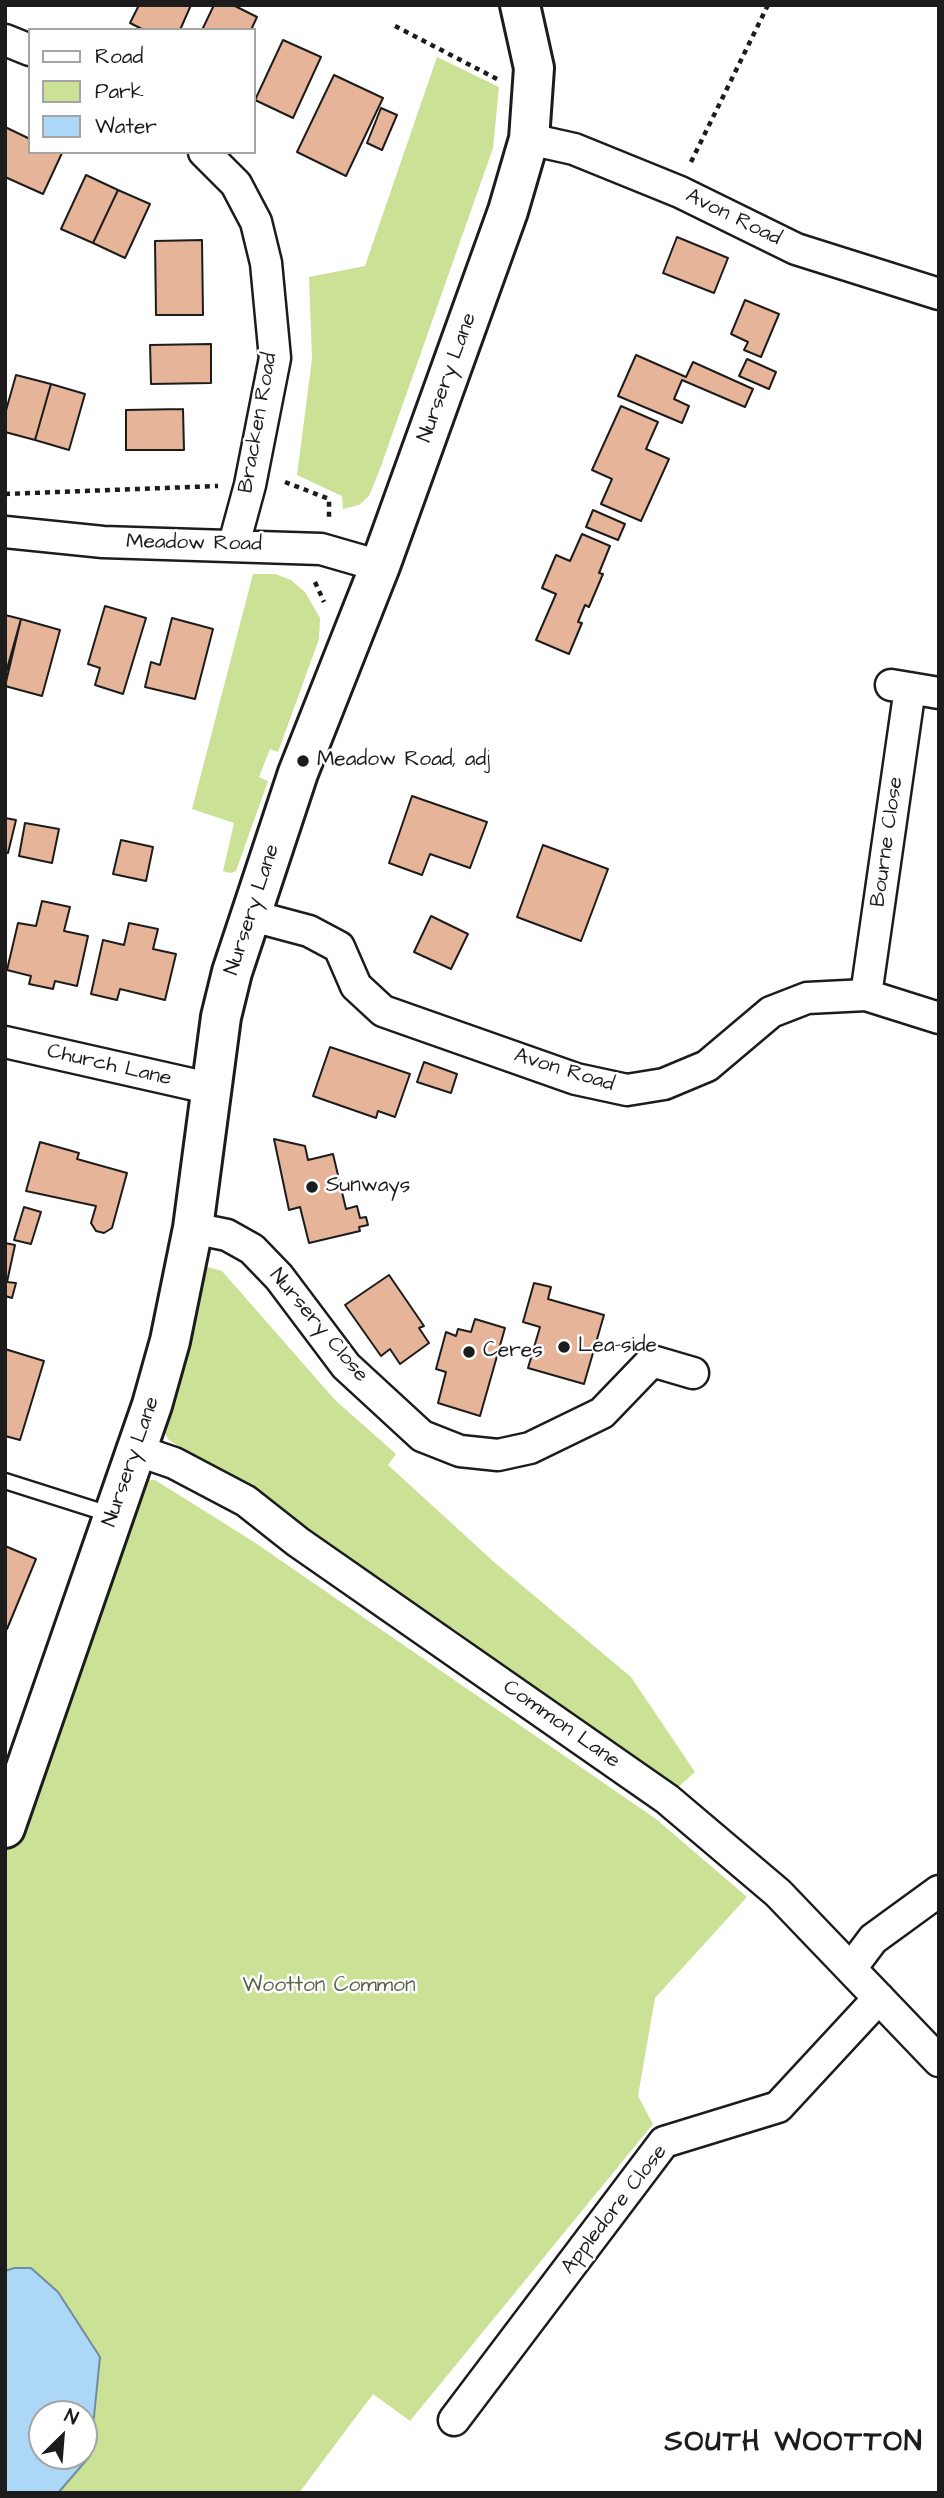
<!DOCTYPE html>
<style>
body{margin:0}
#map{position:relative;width:944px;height:2498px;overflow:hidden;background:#fff;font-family:"Architects Daughter",sans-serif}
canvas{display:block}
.frame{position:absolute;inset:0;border:7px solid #1c1c1c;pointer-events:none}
.legend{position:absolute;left:28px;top:28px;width:228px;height:126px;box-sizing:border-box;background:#fff;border:2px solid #a4a4a4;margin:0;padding:9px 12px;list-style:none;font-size:21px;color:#1c1c1c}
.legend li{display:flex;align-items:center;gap:14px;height:35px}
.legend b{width:35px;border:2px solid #a4a4a4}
.north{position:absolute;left:28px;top:2400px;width:70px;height:70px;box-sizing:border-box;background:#fff;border:2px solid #a4a4a4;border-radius:50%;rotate:25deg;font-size:19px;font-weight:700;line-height:28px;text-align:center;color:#1c1c1c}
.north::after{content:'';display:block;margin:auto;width:24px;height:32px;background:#1c1c1c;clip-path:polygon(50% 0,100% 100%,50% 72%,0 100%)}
</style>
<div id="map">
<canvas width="944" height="2498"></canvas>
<div class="frame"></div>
<ul class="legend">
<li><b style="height:9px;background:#fff"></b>Road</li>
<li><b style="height:19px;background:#cae196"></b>Park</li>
<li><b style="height:19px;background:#acd7f7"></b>Water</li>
</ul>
<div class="north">N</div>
</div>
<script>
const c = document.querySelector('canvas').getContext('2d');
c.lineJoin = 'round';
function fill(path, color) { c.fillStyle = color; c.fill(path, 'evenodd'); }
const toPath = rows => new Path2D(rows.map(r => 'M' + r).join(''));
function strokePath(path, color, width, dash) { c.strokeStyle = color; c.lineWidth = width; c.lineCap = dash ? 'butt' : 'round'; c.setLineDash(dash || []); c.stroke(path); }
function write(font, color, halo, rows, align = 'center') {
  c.font = font + ' "Architects Daughter",sans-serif'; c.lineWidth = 5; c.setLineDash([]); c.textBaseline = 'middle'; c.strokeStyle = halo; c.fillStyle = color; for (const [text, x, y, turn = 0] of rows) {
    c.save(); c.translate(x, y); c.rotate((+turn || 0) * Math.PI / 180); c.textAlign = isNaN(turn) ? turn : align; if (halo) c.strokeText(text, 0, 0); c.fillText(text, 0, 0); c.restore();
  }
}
const green = toPath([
 [437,57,499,87,493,148,380,469,369,496,359,505,343,509,342,496,297,475,312,359,309,277,365,266],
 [253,574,275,574,291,580,305,592,320,618,319,639,278,752,270,749,259,777,268,781,236,871,230,873,223,871,234,823,192,809],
 [204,1266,222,1271,335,1400,396,1454,388,1465,494,1562,631,1677,695,1772,676,1789,471,1648,466,1638,453,1628,440,1629,168,1439,161,1425],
 [142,1480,155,1480,254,1542,656,1819,747,1897,655,1998,638,2096,653,2124,410,2421,373,2394,299,2493,5,2493,5,1834],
 [42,2414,84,2414,84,2456,42,2456]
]);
const water = toPath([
 [14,2268,31,2268,58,2292,100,2357,90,2456,58,2493,5,2493,5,2271,14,2268],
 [42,2414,84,2414,84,2456,42,2456,42,2414]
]);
const building = toPath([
 [139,5,191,5,180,30,144,30,130,23,139,5],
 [214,5,233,5,257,17,251,30,202,30,214,5],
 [283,40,321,57,293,118,255,100,283,40],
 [334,75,383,98,346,176,297,152,334,75],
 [381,108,397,115,382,150,367,143,381,108],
 [5,127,30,139,30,152,62,153,43,194,5,177,5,127],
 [86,175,118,190,93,243,61,229,86,175],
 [118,190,150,204,125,258,93,243,118,190],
 [677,237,728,258,714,293,663,273,677,237],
 [202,240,203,315,156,315,155,241,202,240],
 [745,300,779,314,761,357,744,350,748,342,731,334,745,300],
 [211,344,211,383,151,384,150,345,211,344],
 [636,355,686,377,693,362,753,389,745,407,682,380,674,399,689,406,682,423,618,396,636,355],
 [747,359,776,372,769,389,739,376,747,359],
 [16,375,51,384,35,440,5,432,5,414,16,375],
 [51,384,85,394,69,450,35,440,51,384],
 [621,406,658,422,646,449,669,459,641,521,601,504,612,479,592,470,621,406],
 [183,409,184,450,126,450,126,410,183,409],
 [593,510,625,524,618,540,586,527,593,510],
 [582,534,610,546,599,573,603,574,589,607,585,605,578,622,582,623,569,654,536,640,556,594,542,588,556,555,570,561,582,534],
 [105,606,146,618,123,694,95,685,100,668,88,664,105,606],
 [5,615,21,619,5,676,5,615],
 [172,618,213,629,195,699,145,687,151,662,160,665,172,618],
 [21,619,60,630,42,696,5,686,21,619],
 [412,796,487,822,470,868,430,854,422,875,389,863,412,796],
 [5,818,16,820,8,853,5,852,5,818],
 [25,823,59,829,52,863,19,856,25,823],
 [121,840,153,847,146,881,113,874,121,840],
 [543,845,608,869,581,941,517,917,543,845],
 [42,901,70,907,64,931,88,936,77,986,55,981,53,989,29,984,31,976,7,970,18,923,36,926,42,901],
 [431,916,468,934,451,969,414,952,431,916],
 [129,923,158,929,153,949,176,954,165,1000,120,989,117,1000,91,994,103,940,124,945,129,923],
 [330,1047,410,1074,395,1117,378,1111,376,1118,313,1096,330,1047],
 [424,1062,457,1074,451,1093,417,1082,424,1062],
 [274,1139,305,1146,308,1160,333,1154,346,1209,357,1206,360,1218,366,1217,368,1225,359,1227,360,1231,309,1243,300,1207,289,1210,274,1139],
 [40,1142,79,1153,77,1159,127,1173,112,1228,104,1233,96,1231,91,1223,96,1206,26,1191,40,1142],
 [24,1207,41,1212,31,1244,14,1240,24,1207],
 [5,1243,15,1245,7,1282,16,1283,12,1298,5,1296,5,1243],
 [389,1275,424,1326,419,1328,429,1343,400,1364,390,1349,381,1356,345,1305,389,1275],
 [534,1283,551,1287,548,1299,604,1315,584,1384,528,1368,540,1327,523,1322,534,1283],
 [475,1319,505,1328,480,1416,438,1403,446,1372,436,1369,446,1332,456,1336,458,1329,471,1332,475,1319],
 [5,1349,44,1361,20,1440,5,1436,5,1349],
 [5,1546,36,1559,7,1629,5,1628,5,1546]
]);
const path = toPath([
 [395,26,497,79],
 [691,162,768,5],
 [285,482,329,499,329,517],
 [5,494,218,486],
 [315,582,324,602]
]);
const lane = toPath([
 [5,1481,112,1515]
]);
const street = toPath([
 [5,40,30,50],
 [529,139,574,149,680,192,796,249,939,294],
 [204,152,236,184,256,222,266,263,275,358,250,485,234,544],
 [5,532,103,542,321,549,380,566],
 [891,685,939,693],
 [249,915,309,931,339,947,356,986,383,1011,576,1079,627,1090,664,1084,707,1066,771,1012,807,998,866,995,939,1018],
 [866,995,910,688],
 [5,1042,213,1089],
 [193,1228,227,1235,252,1249,279,1277,346,1366,422,1436,460,1451,498,1455,530,1448,602,1413,652,1361,693,1373],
 [136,1450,174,1463,246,1501,298,1542,667,1799,778,1893,939,2061],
 [852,1967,873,1939,939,1891],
 [454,2420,664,2142,778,2107,879,1998]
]);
const secondary = toPath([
 [5,1828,152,1405,170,1341,193,1228,221,1017,232,972,298,773,380,566,508,211,529,139,534,68,520,5]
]);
const markers = [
 [303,761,7,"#1c1c1c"],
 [312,1187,7,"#1c1c1c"],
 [564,1347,7,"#1c1c1c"],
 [469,1352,7,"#1c1c1c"]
];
const streetNames = [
 ["Avon Road",733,218,26],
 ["Nursery Lane",448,378,-70],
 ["Bracken Road",259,423,-80],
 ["Meadow Road",194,544,1],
 ["Bourne Close",888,842,-82],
 ["Nursery Lane",253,910,-72],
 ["Church Lane",109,1066,13],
 ["Avon Road",564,1071,17],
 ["Nursery Close",318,1326,50],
 ["Nursery Lane",132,1462,-71],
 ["Common Lane",561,1725,35],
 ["Appledore Close",615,2210,-52]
];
const poiNames = [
 ["Meadow Road, adj",317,761],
 ["Sunways",326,1187],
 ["Lea-side",578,1347],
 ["Ceres",483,1352]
];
const parkNames = [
 ["Wootton Common",329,1987]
];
const districtNames = [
 ["SOUTH WOOTTON",794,2444]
];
fill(green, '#cae196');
fill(water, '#acd7f7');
strokePath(water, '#728c9f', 2);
fill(building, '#e6b498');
strokePath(building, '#1c1c1c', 2);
strokePath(lane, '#1c1c1c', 19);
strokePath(street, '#1c1c1c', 35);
strokePath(secondary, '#1c1c1c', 44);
strokePath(path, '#1c1c1c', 4.5, [5, 5]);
strokePath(lane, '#fff', 14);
strokePath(street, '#fff', 30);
strokePath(secondary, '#fff', 38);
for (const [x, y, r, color] of markers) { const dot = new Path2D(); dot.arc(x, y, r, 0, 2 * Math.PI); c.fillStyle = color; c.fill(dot); strokePath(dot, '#fff', 2.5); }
write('21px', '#1c1c1c', '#fff', streetNames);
write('21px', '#1c1c1c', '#fff', poiNames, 'left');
write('21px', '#596147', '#fff', parkNames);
c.letterSpacing = '2px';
write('bold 28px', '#1c1c1c', '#fff', districtNames);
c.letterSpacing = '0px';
</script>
